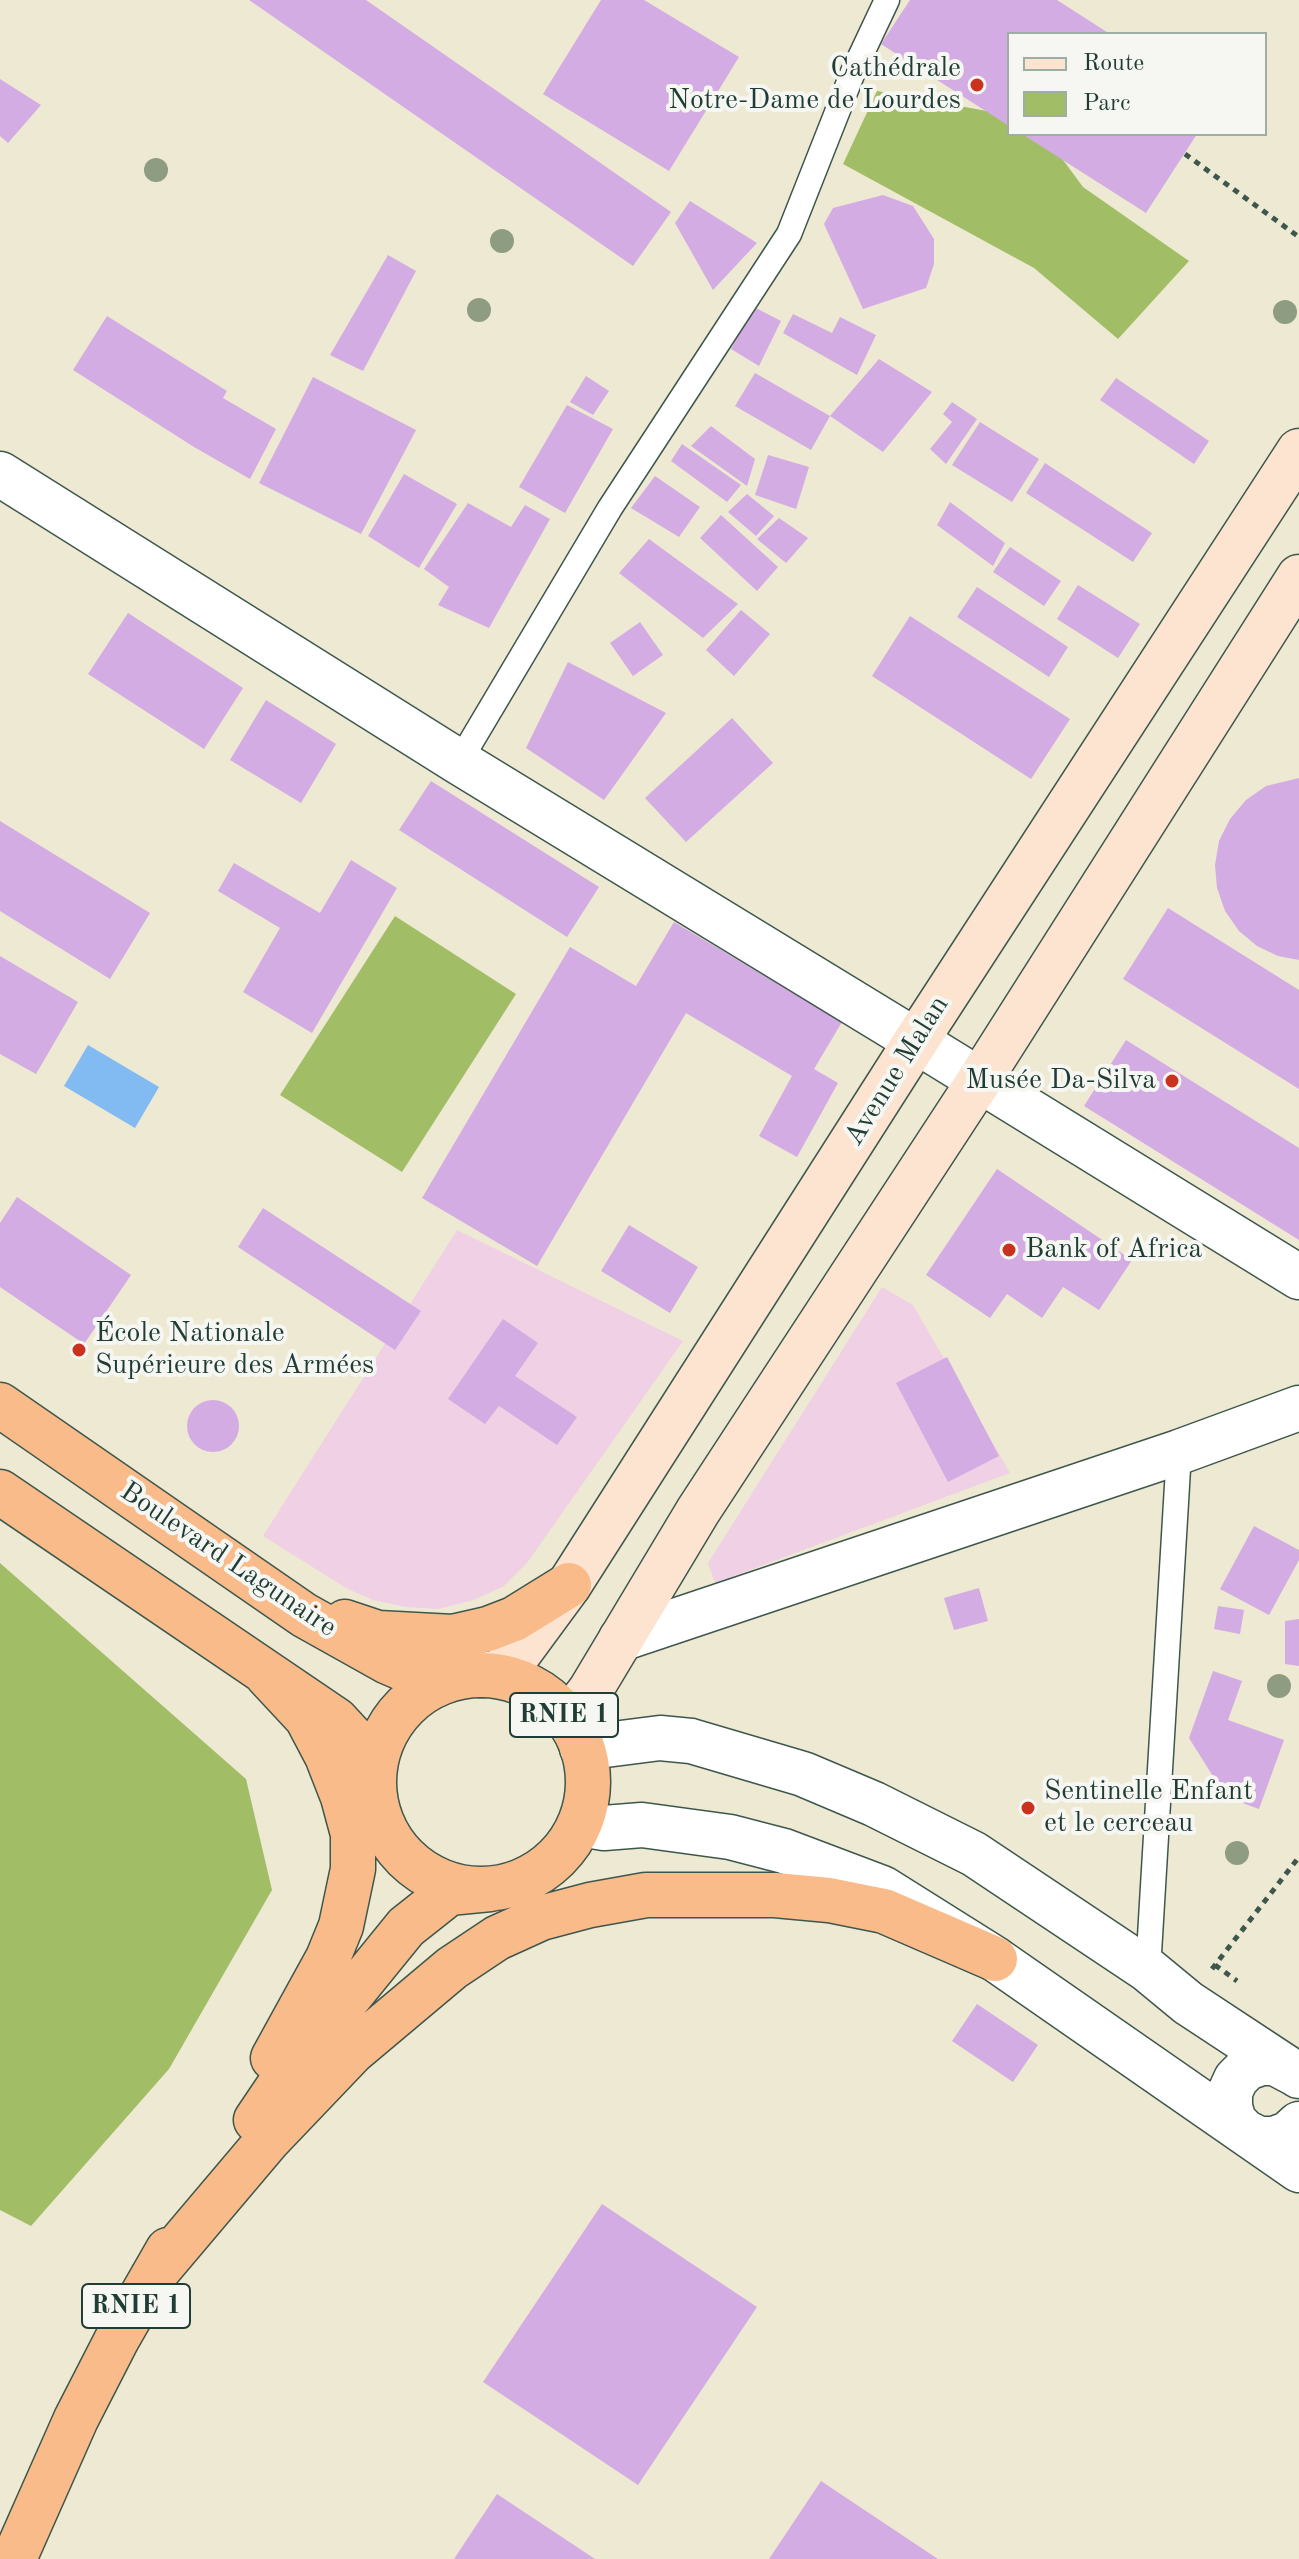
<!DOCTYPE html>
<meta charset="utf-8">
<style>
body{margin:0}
#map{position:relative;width:1299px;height:2559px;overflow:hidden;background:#eee9d2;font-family:"Old Standard TT",serif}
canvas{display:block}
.legend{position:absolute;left:1007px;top:32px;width:260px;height:104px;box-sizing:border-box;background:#f6f6f2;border:2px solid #a0aca6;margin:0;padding:10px 14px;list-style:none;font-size:24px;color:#1f3d34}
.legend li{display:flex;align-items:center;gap:16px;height:40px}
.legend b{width:40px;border:2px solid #a0aca6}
</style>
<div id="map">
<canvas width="1299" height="2559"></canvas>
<ul class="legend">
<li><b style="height:10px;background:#fde4d1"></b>Route</li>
<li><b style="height:22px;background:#a1be66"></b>Parc</li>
</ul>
</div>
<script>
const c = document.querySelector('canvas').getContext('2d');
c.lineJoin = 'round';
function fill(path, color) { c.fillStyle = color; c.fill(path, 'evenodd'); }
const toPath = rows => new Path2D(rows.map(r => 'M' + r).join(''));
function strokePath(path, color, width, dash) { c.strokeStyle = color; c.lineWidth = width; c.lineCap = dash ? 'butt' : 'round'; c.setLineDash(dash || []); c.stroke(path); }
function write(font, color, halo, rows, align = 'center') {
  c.font = font + ' "Old Standard TT",serif'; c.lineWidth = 8; c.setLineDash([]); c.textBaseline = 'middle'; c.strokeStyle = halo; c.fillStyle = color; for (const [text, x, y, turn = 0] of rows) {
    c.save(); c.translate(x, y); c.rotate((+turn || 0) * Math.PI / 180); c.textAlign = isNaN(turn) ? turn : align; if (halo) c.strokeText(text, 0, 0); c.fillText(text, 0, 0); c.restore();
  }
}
const built = toPath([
 [457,1230,683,1341,527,1563,504,1586,474,1600,438,1609,406,1607,373,1600,346,1588,263,1536],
 [882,1287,913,1305,1010,1473,715,1583,708,1563]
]);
const green = toPath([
 [877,91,1009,115,1009,134,1044,134,1083,187,1189,261,1118,339,1034,268,843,164],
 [395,916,516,994,402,1172,280,1095],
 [0,1563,246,1779,272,1890,169,2069,31,2226,0,2210]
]);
const water = toPath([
 [88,1045,159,1087,135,1128,64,1086]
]);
const building = toPath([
 [249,0,366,0,671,212,633,266],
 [601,0,644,0,739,57,669,171,543,94],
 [910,0,1057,0,1110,34,1009,34,1009,126,881,44],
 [0,79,41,105,8,143,0,136],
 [1022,134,1197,134,1146,213],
 [883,195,913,206,934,239,934,264,926,288,863,309,824,224,833,208],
 [690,201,757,243,713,290,675,223],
 [388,255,416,271,363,371,330,355],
 [754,307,781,321,759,366,731,349],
 [793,314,832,333,840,317,876,335,857,375,783,333],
 [107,316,227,391,223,398,276,429,250,479,194,447,73,370],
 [879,359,932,392,883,452,830,416],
 [755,373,830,416,811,450,735,406],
 [586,376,609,391,593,415,570,402],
 [313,377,416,430,361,534,259,483],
 [1116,378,1209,441,1194,464,1100,400],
 [952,402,977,419,946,464,930,449,952,422,943,414],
 [567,405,613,429,565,513,519,487],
 [980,422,1039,459,1012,502,952,465],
 [711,426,755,459,747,486,691,446],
 [682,444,741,485,727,502,671,461],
 [768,455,809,467,796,509,755,495],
 [1045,463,1152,533,1133,562,1026,493],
 [404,474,457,504,419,568,368,536],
 [655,476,700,507,679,537,631,508],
 [747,494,774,516,756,536,728,512],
 [950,502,1005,543,993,566,937,525],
 [468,503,511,527,525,505,550,519,489,628,438,605,449,587,424,569],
 [721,515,778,567,757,591,700,538],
 [779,518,808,538,786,563,757,539],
 [649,539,738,604,703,638,619,573],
 [1010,547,1061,581,1044,606,993,572],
 [1078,585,1140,624,1118,658,1057,619],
 [977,587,1068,647,1049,677,957,617],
 [741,610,770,634,734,676,706,650],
 [128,613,243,688,204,749,88,674],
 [910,616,1070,719,1031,779,872,676],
 [640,622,663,655,633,676,610,643],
 [568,662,666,713,604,800,526,748],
 [266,700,336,744,301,803,230,760],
 [732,718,773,763,686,842,645,798],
 [1299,778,1299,960,1278,956,1257,946,1239,931,1225,911,1217,888,1215,865,1219,841,1230,819,1246,800,1266,786],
 [431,781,599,887,567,937,399,830],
 [0,821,150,913,110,979,0,911],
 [351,860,397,888,312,1033,243,992,280,928,218,891,234,863,320,913],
 [1168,908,1299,990,1299,1089,1123,979],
 [674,922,842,1022,814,1069,838,1083,797,1157,759,1136,792,1076,686,1013,537,1266,422,1198,570,947,636,986],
 [0,956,78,1002,36,1074,0,1054],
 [1126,1040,1299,1148,1299,1240,1084,1106],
 [997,1169,1132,1260,1099,1310,1063,1287,1042,1318,1007,1294,990,1318,926,1275],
 [17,1197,131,1275,84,1344,0,1287,0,1223],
 [263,1208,421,1311,395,1350,238,1247],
 [629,1225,698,1267,670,1313,601,1271],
 [503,1319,538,1343,515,1376,577,1417,557,1445,499,1406,485,1424,448,1399],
 [947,1357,999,1456,948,1482,896,1383],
 '187 1426a26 26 0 1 1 52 0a26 26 0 1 1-52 0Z',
 [1254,1526,1299,1550,1299,1560,1269,1615,1220,1589],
 [979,1588,988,1621,954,1630,944,1598],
 [1218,1606,1244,1610,1240,1634,1214,1629],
 [1299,1619,1299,1666,1285,1664,1285,1621],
 [1213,1671,1242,1681,1228,1720,1284,1740,1259,1809,1226,1797,1189,1738],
 [977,2004,1038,2045,1013,2082,952,2041],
 [602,2204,757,2307,638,2485,483,2382],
 [821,2481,938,2559,769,2559],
 [497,2494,595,2559,454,2559]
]);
const path = toPath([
 [1185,154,1299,237],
 [1215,1965,1237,1981],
 [1212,1969,1299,1857]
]);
const service = toPath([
 [459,762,610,508,789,234,853,72,887,0],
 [1148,1970,1179,1452]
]);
const minor = toPath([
 [0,474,459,762,916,1041],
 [621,1639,1179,1452,1299,1408]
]);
const tertiary = toPath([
 [916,1041,1299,1277],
 [582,1748,660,1738,691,1741,803,1774,874,1804,974,1854,1148,1970,1188,2003,1299,2076],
 [580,1824,604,1828,642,1825,730,1837,784,1851,882,1888,995,1959,1299,2170],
 [1294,2073,1275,2063,1261,2063,1247,2068,1236,2079,1230,2092,1230,2107,1234,2121,1245,2132,1259,2139,1274,2139,1288,2134,1299,2124]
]);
const secondary = toPath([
 [482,1675,500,1672,519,1653,569,1585,916,1041,1299,451],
 [568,1720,590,1691,698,1511,979,1081,1299,577]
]);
const trunk = toPath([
 [0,1405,304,1615,388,1662,416,1674,461,1676],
 [0,1492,336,1720,371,1758,374,1786],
 [345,1622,378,1633,453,1637,488,1629,514,1619,569,1585],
 [267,1675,307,1718,327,1756,343,1797,353,1834,353,1869,341,1926,328,1958,273,2058],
 '374 1782a107 107 0 1 1 214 0a107 107 0 1 1-214 0Z',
 [256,2120,289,2071,406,1927,449,1893,490,1889],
 [153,2276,268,2140,352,2052,452,1968,497,1938,541,1918,590,1905,646,1895,775,1895,829,1900,884,1911,995,1959],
 [14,2559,76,2419,117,2339,168,2250]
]);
const trees = [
 [156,170],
 [502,241],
 [479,310],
 [1285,312],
 [1279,1686],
 [1237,1853]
];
const markers = [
 [977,85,8,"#c8321e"],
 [1172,1081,8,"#c8321e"],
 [1009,1250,8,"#c8321e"],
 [79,1350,8,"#c8321e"],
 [1028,1808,8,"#c8321e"]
];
const shields = [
 [564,1715,108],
 [136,2306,108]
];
const shieldNames = [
 ["RNIE 1",564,1715],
 ["RNIE 1",136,2306]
];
const poiNames = [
 ["Cathédrale",961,69,"right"],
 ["Notre-Dame de Lourdes",961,101,"right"],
 ["Musée Da-Silva",1156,1081,"right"],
 ["Bank of Africa",1025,1250],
 ["École Nationale",95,1334],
 ["Supérieure des Armées",95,1366],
 ["Sentinelle Enfant",1044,1792],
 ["et le cerceau",1044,1824]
];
const streetNames = [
 ["Avenue Malan",897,1071,-58],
 ["Boulevard Lagunaire",228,1560,34]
];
fill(built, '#f0d0e4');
fill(green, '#a1be66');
fill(water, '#82baf2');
fill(building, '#d3ace3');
strokePath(service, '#3e574c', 27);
strokePath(minor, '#3e574c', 47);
strokePath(tertiary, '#3e574c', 47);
strokePath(secondary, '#3e574c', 47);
strokePath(trunk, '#3e574c', 47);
strokePath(path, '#3e574c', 5, [6, 6]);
strokePath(service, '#fff', 24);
strokePath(minor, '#fff', 44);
strokePath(tertiary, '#fff', 44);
strokePath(secondary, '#fde4d1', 44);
strokePath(trunk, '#fabb8b', 44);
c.fillStyle = '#8e9c82';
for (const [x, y] of trees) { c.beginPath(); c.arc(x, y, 12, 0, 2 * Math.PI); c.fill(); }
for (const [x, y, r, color] of markers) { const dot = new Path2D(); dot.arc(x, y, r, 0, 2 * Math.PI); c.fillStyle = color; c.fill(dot); strokePath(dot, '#f6f6f2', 3); }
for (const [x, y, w] of shields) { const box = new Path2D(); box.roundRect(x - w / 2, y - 22, w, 44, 6); c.fillStyle = '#f6f6f2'; c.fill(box); strokePath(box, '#1f3d34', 2); }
write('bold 26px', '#1f3d34', null, shieldNames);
write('28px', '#1f3d34', '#f6f6f2', poiNames, 'left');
write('28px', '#1f3d34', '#f6f6f2', streetNames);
</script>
